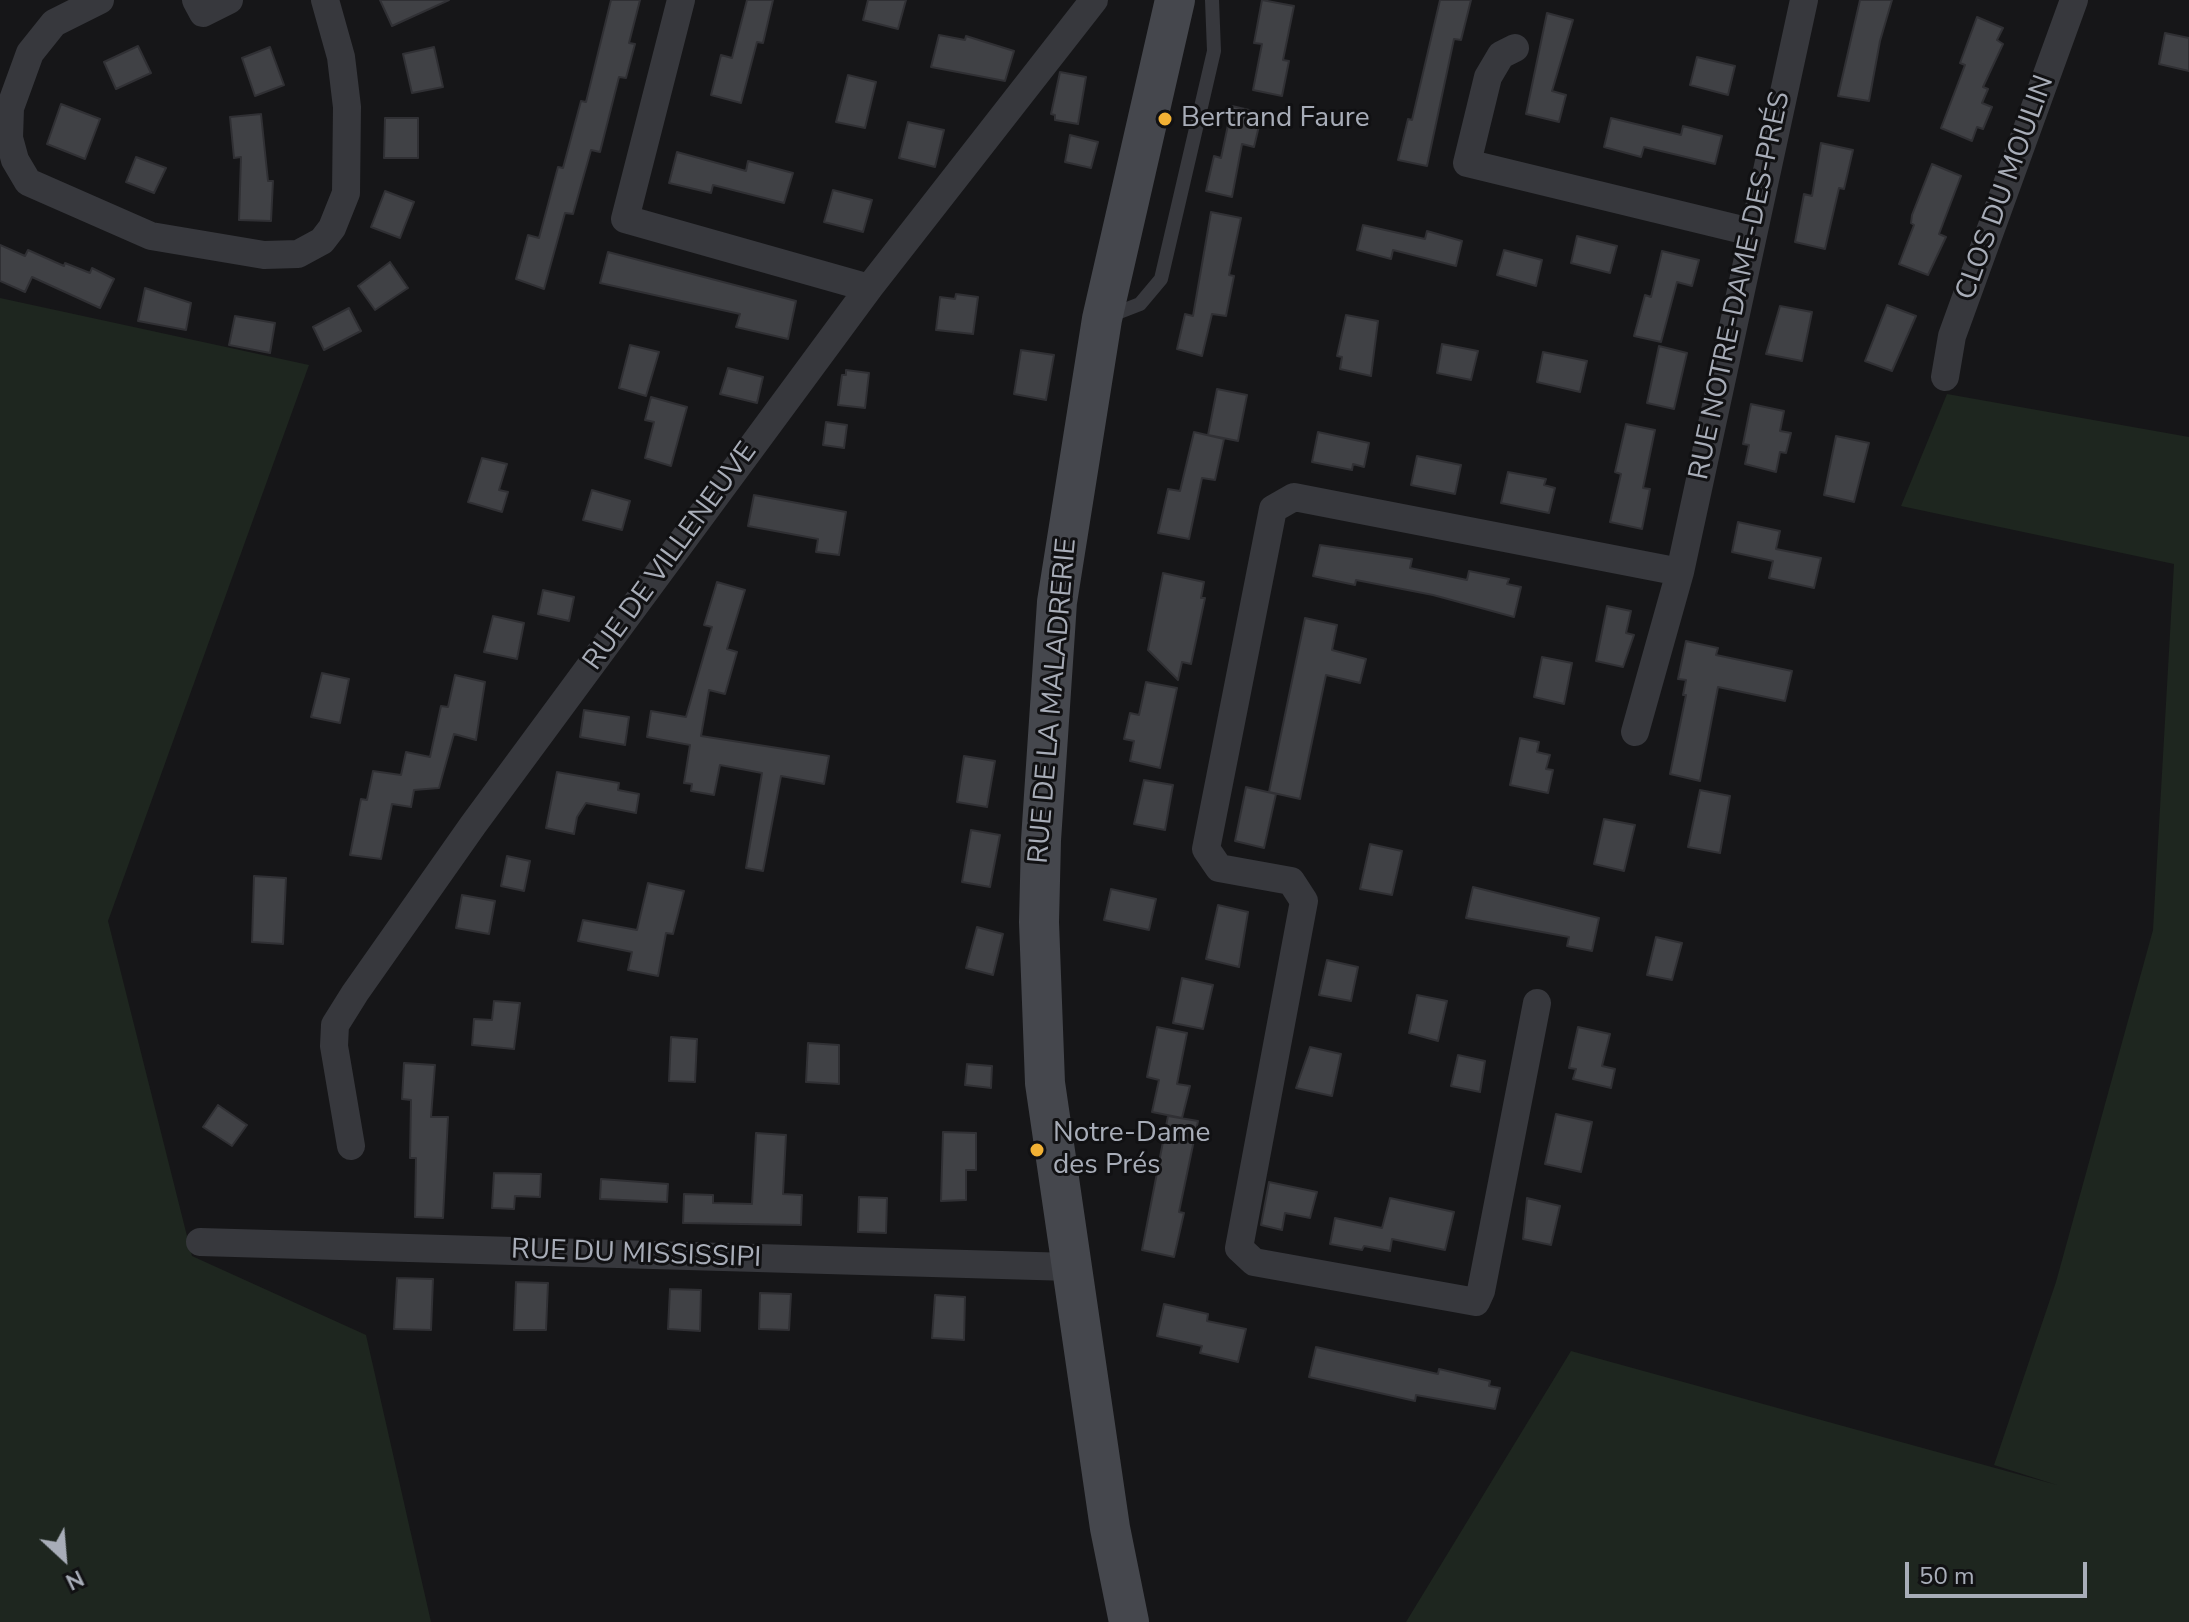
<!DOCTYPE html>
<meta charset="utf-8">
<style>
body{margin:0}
#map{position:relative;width:2189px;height:1622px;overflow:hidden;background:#161618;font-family:"Nunito Sans",sans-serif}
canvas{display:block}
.north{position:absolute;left:24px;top:1518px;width:80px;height:80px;-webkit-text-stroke:6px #111113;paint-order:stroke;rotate:154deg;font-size:22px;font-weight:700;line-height:32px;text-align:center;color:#a8adb8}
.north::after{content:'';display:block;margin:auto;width:28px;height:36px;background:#a8adb8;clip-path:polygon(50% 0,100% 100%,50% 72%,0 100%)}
.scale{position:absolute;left:1905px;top:1562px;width:182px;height:36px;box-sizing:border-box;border:4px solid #a8adb8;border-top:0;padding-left:10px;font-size:24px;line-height:28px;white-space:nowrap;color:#a8adb8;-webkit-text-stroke:6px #111113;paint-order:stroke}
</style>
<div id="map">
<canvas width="2189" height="1622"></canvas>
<div class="north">N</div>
<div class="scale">50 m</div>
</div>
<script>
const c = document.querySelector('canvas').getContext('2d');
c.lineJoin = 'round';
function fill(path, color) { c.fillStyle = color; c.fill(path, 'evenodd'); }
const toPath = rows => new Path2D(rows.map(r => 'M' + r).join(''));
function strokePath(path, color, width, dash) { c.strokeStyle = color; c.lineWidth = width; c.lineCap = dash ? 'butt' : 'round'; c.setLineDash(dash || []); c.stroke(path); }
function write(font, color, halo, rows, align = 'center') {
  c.font = font + ' "Nunito Sans",sans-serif'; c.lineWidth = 6; c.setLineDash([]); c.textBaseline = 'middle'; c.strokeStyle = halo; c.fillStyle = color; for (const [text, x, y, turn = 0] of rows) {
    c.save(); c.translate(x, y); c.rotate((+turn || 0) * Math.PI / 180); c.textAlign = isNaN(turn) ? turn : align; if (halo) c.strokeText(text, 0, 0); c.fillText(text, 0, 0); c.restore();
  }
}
const green = toPath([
 [0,298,309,365,108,921,192,1256,366,1335,431,1622,0,1622],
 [1947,394,2189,437,2189,1622,1406,1622,1571,1351,2057,1485,1994,1465,2056,1282,2153,930,2174,564,1901,506]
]);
const building = toPath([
 [380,0,449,0,392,26,380,0],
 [611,0,640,0,629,43,635,44,626,78,619,77,600,152,591,150,573,214,565,213,544,289,516,279,528,235,539,238,558,167,563,168,581,101,586,102,611,0],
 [747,0,773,0,763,43,757,42,741,103,711,95,721,55,732,58,747,0],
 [868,0,906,0,898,29,863,20,868,0],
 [1262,0,1294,6,1283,60,1289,61,1282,96,1253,90,1262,44,1254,43,1262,0],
 [1440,0,1471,0,1461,40,1454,39,1427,166,1398,160,1408,119,1412,120,1440,0],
 [1860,0,1892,0,1880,41,1869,101,1838,96,1860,0],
 [1547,13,1573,20,1552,91,1566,95,1559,122,1526,114,1547,13],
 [1977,17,2003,28,1997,40,2003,44,1983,87,1988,89,1982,103,1992,107,1983,129,1977,127,1972,141,1941,128,1965,65,1960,63,1977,17],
 [2165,33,2189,38,2189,71,2159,64,2165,33],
 [939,35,965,40,966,36,1014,51,1005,81,931,67,939,35],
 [138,46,151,73,116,89,104,62,138,46],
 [270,47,284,85,255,96,242,58,270,47],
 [434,47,443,87,412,93,403,54,434,47],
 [1697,57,1735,66,1728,95,1690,85,1697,57],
 [1060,72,1086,77,1078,124,1055,120,1055,115,1051,114,1060,72],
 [848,75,876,82,865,128,836,122,848,75],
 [61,104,100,119,85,159,47,144,61,104],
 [1232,106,1262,113,1254,147,1242,144,1232,197,1206,191,1214,156,1221,158,1232,106],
 [261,114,268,181,273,181,271,221,239,220,241,157,234,158,230,117,261,114],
 [385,118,418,118,418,158,384,158,385,118],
 [1611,118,1681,135,1683,126,1722,136,1715,164,1644,147,1641,157,1604,147,1611,118],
 [908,122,944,130,935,167,899,158,908,122],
 [1070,135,1098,142,1091,168,1065,162,1070,135],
 [1821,143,1853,150,1844,189,1839,188,1825,249,1795,242,1804,194,1812,196,1821,143],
 [677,152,746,171,748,161,793,173,784,203,713,185,711,193,669,183,677,152],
 [136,157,166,168,154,193,126,182,136,157],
 [1932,164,1961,176,1939,234,1946,237,1928,275,1899,264,1914,225,1911,223,1912,215,1932,164],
 [833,190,872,200,863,232,824,222,833,190],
 [385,191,414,202,400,238,371,227,385,191],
 [1211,212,1241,218,1229,275,1234,276,1226,316,1212,314,1202,356,1177,349,1185,314,1193,316,1211,212],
 [1363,225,1425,239,1427,231,1462,241,1456,266,1393,250,1391,259,1357,250,1363,225],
 [1577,236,1617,246,1610,273,1571,263,1577,236],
 [0,245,25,256,28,250,64,266,65,263,90,273,92,268,114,279,100,308,32,277,25,292,0,281,0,245],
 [1504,250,1542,260,1536,286,1497,275,1504,250],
 [1662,251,1699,260,1692,286,1677,282,1661,342,1634,336,1645,295,1651,297,1662,251],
 [608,252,796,301,788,339,736,327,740,314,600,283,608,252],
 [390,262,408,288,375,310,358,286,390,262],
 [145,288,191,303,186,330,138,321,145,288],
 [956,294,978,297,973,334,936,330,940,297,955,299,956,294],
 [1887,305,1916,316,1892,371,1865,361,1887,305],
 [1780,306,1812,312,1802,361,1766,354,1780,306],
 [349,308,361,331,324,350,313,327,349,308],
 [1346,315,1378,321,1371,376,1340,369,1342,357,1337,356,1346,315],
 [235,316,275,323,270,353,229,345,235,316],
 [1442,344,1478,351,1471,380,1437,373,1442,344],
 [630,345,659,352,646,396,619,388,630,345],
 [1659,346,1687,353,1674,409,1647,403,1659,346],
 [1021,350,1054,355,1046,400,1014,394,1021,350],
 [1543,352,1587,361,1580,392,1537,382,1543,352],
 [728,368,763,377,757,403,720,394,728,368],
 [846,370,869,373,865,408,838,405,842,375,846,375,846,370],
 [1217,389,1247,395,1238,441,1208,435,1217,389],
 [651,397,687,407,671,466,645,458,654,422,645,420,651,397],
 [1751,404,1784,411,1780,431,1791,433,1786,453,1780,452,1776,472,1745,464,1749,445,1743,444,1751,404],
 [826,422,847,425,844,448,823,445,826,422],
 [1626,424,1655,430,1643,488,1650,489,1642,529,1610,522,1621,474,1615,472,1626,424],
 [1194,432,1224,439,1215,480,1202,478,1189,539,1158,533,1168,489,1180,491,1194,432],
 [1318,432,1369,443,1364,467,1353,464,1352,470,1312,462,1318,432],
 [1836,436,1869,443,1854,502,1824,495,1836,436],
 [1417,456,1461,465,1455,494,1411,485,1417,456],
 [482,458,507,464,499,490,508,492,502,512,468,502,482,458],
 [1508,472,1546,479,1544,485,1555,488,1549,513,1501,503,1508,472],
 [592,490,630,501,622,530,583,520,592,490],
 [754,495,846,512,839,555,816,552,818,539,748,526,754,495],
 [1738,522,1780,531,1776,549,1821,558,1814,588,1769,578,1773,561,1732,552,1738,522],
 [1320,545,1412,559,1410,568,1467,580,1469,571,1509,579,1507,584,1521,587,1514,617,1433,595,1356,580,1355,585,1313,576,1320,545],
 [1163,573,1204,582,1201,598,1205,598,1191,664,1182,662,1178,680,1148,650,1163,573],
 [717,582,745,590,727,649,737,652,725,694,709,690,701,736,829,756,824,784,781,776,763,871,746,868,762,773,720,765,714,795,691,791,692,784,684,783,690,745,647,737,651,711,686,717,712,627,704,625,717,582],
 [543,590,574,597,569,621,538,614,543,590],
 [1607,606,1631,611,1626,633,1634,635,1623,667,1596,661,1607,606],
 [493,616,524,623,517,659,484,652,493,616],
 [1305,618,1337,625,1332,650,1366,659,1360,683,1326,675,1300,799,1269,792,1305,618],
 [1686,641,1718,648,1716,655,1792,671,1785,701,1718,687,1700,781,1670,774,1686,695,1683,695,1686,680,1678,679,1686,641],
 [1542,657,1572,663,1564,704,1534,697,1542,657],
 [322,673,349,679,340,723,311,717,322,673],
 [455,675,485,682,476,740,454,734,439,788,414,790,411,807,392,804,381,859,350,855,361,799,367,800,373,771,401,775,406,752,430,757,441,706,448,707,455,675],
 [1146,682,1177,688,1160,768,1130,761,1134,741,1124,739,1130,713,1139,715,1146,682],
 [584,710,629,717,625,745,580,737,584,710],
 [1520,738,1539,742,1537,752,1550,755,1546,769,1553,770,1548,793,1510,785,1520,738],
 [964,756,995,761,987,807,957,802,964,756],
 [557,772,619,783,618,790,639,794,636,813,586,803,577,817,574,834,546,828,557,772],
 [1144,780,1173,785,1165,830,1134,824,1144,780],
 [1246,787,1276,794,1264,848,1235,841,1246,787],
 [1700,790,1730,796,1720,853,1688,847,1700,790],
 [1604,819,1635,825,1624,871,1594,864,1604,819],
 [971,830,1000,835,990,887,962,882,971,830],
 [1370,844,1402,851,1392,895,1360,889,1370,844],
 [507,856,530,861,524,891,501,886,507,856],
 [254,876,286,878,283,944,252,942,254,876],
 [648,883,684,891,673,934,666,933,658,976,628,970,632,952,578,941,583,920,637,930,648,883],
 [1473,887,1599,918,1592,951,1567,946,1569,937,1466,918,1473,887],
 [1111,889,1156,899,1149,930,1104,920,1111,889],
 [462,895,495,901,489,934,456,928,462,895],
 [1218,905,1248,912,1239,967,1206,959,1218,905],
 [977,927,1003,934,993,975,966,968,977,927],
 [1656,937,1682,943,1672,980,1647,975,1656,937],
 [1327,960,1358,967,1351,1001,1319,995,1327,960],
 [1182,978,1213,985,1203,1029,1173,1023,1182,978],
 [1417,995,1447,1001,1438,1041,1409,1033,1417,995],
 [494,1001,520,1003,514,1049,472,1045,474,1019,492,1020,494,1001],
 [1157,1027,1187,1033,1177,1084,1190,1086,1182,1118,1152,1112,1159,1080,1147,1077,1157,1027],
 [1578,1027,1610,1034,1602,1066,1615,1069,1611,1088,1573,1079,1576,1069,1569,1068,1578,1027],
 [671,1037,697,1039,695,1082,669,1081,671,1037],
 [808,1043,839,1045,839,1084,806,1082,808,1043],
 [1310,1047,1341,1054,1332,1096,1296,1088,1310,1047],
 [1458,1055,1485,1061,1480,1092,1451,1086,1458,1055],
 [404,1063,435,1065,431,1117,448,1117,443,1218,415,1217,416,1158,410,1158,411,1100,402,1099,404,1063],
 [967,1064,992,1066,991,1088,965,1085,967,1064],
 [218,1105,247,1125,232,1146,203,1127,218,1105],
 [1556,1114,1592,1122,1581,1172,1545,1164,1556,1114],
 [1168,1116,1198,1121,1179,1212,1184,1213,1174,1257,1142,1250,1168,1116],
 [943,1132,976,1133,976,1170,966,1170,966,1200,941,1201,943,1132],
 [756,1133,786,1135,783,1194,802,1195,801,1225,683,1223,684,1194,713,1195,713,1203,752,1204,756,1133],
 [494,1173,541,1174,540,1197,515,1196,514,1209,492,1208,494,1173],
 [601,1179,668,1184,667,1202,600,1199,601,1179],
 [1269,1182,1317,1192,1310,1218,1285,1213,1282,1230,1261,1225,1269,1182],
 [859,1197,887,1198,886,1233,858,1232,859,1197],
 [1390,1198,1454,1212,1445,1250,1392,1239,1390,1251,1364,1246,1362,1250,1330,1244,1335,1218,1382,1228,1390,1198],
 [1527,1198,1560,1206,1551,1245,1523,1239,1527,1198],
 [397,1278,433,1279,431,1330,394,1329,397,1278],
 [516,1282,548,1283,546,1330,514,1330,516,1282],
 [670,1289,701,1290,700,1331,668,1329,670,1289],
 [760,1293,791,1294,789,1330,759,1329,760,1293],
 [935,1295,965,1297,964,1340,932,1338,935,1295],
 [1164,1304,1208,1314,1207,1321,1246,1329,1238,1362,1200,1353,1202,1346,1157,1336,1164,1304],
 [1316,1347,1438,1374,1439,1369,1490,1381,1489,1386,1500,1388,1495,1409,1416,1395,1415,1401,1309,1377,1316,1347]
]);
const lane = toPath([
 [1109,316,1140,304,1161,279,1214,51,1212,0]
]);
const street = toPath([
 [100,0,54,23,30,53,10,108,9,138,15,160,28,182,151,236,264,255,298,254,322,241,332,228,346,193,347,107,341,57,325,0],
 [196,0,203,13,229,0],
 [681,0,625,219,869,288],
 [1515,48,1501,55,1488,77,1467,163,1751,232],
 [1945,377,1952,336,2074,0],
 [1635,732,1680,572,1804,0],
 [1537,1003,1481,1291,1476,1302,1254,1262,1239,1248,1304,901,1291,881,1219,868,1206,849,1273,509,1294,497,1680,572],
 [351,1146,334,1046,335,1025,355,993,473,825,869,288,1094,0],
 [200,1242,1071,1267]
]);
const secondary = toPath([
 [1129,1622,1110,1528,1045,1083,1039,922,1041,840,1057,602,1102,319,1175,0]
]);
const markers = [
 [1165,119,8,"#f2b134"],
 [1037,1150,8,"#f2b134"]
];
const poiNames = [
 ["Bertrand Faure",1181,119],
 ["Notre-Dame",1053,1134],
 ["des Prés",1053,1166]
];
const streetNames = [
 ["CLOS DU MOULIN",2006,188,-70],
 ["RUE NOTRE-DAME-DES-PRÉS",1741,286,-78],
 ["RUE DE VILLENEUVE",671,557,-54],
 ["RUE DE LA MALADRERIE",1054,701,-85],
 ["RUE DU MISSISSIPI",636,1255,2]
];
fill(green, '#1e261f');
fill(building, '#404145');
strokePath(building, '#303034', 2);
strokePath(lane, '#37383d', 14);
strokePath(street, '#37383d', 28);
strokePath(secondary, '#45474d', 40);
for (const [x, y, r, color] of markers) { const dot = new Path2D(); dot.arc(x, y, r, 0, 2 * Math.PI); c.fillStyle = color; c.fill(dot); strokePath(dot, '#111113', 3); }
write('28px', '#a8adb8', '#111113', poiNames, 'left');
write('28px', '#a8adb8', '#111113', streetNames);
</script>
